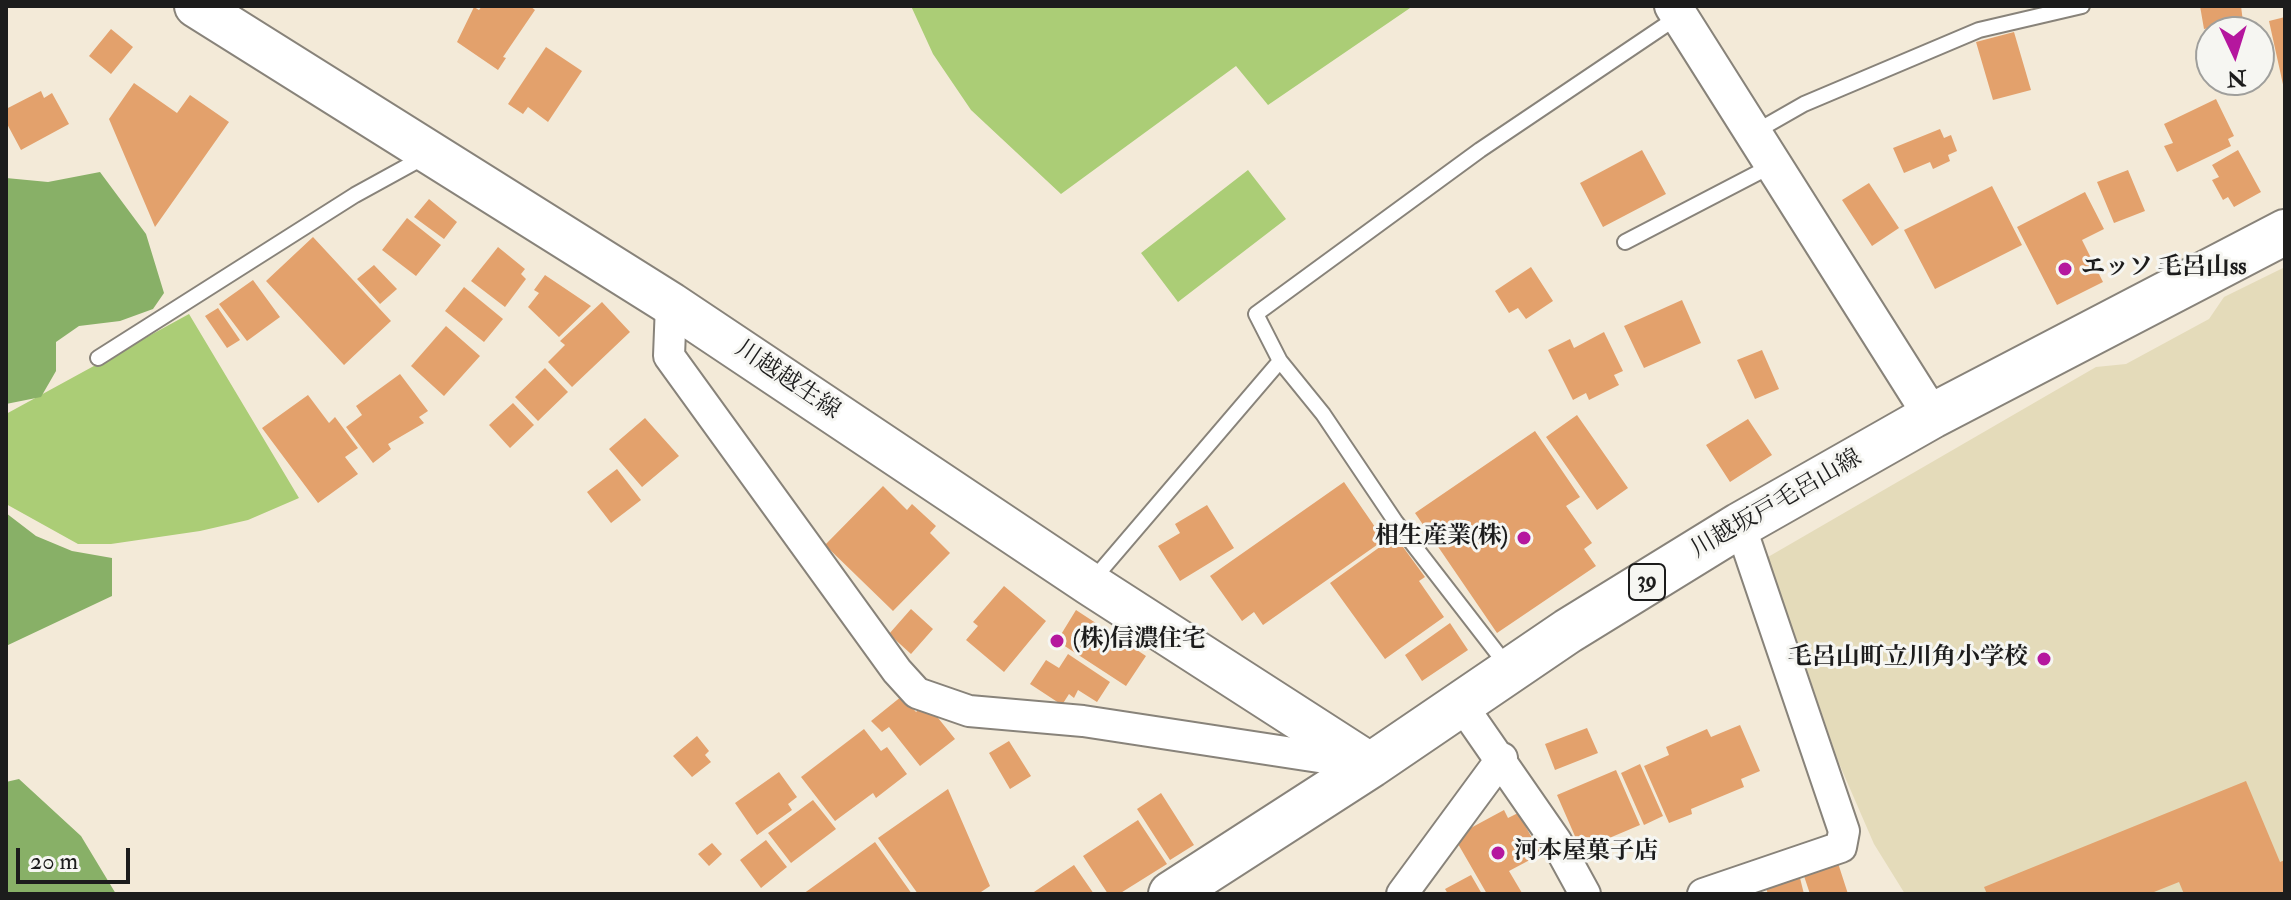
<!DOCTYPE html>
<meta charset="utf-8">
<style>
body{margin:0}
#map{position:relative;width:2291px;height:900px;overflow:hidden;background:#f3ead8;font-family:"IM FELL Double Pica",serif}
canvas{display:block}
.frame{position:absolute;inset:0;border:8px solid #1c1c1c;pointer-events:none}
.north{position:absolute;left:2195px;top:16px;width:80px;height:80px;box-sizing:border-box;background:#f6f6f2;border:2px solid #9f9f9c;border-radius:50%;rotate:176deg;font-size:22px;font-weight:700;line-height:32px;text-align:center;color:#1c1c1c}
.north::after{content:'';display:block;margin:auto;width:28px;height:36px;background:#b5179e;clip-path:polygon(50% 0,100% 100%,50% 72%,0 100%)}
.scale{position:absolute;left:16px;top:848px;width:114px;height:36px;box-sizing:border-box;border:4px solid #1c1c1c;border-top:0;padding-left:10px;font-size:24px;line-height:28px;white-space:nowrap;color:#1c1c1c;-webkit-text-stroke:6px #f6f6f2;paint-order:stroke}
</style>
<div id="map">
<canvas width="2291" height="900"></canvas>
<div class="frame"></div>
<div class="north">N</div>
<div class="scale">20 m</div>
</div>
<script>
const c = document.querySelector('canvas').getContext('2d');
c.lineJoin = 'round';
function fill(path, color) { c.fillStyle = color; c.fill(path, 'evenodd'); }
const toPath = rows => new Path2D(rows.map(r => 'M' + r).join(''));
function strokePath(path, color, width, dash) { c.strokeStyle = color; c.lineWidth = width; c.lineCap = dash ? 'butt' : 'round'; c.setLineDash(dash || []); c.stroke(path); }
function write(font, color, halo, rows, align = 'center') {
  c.font = font + ' "IM FELL Double Pica","Noto Serif JP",serif'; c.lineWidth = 6; c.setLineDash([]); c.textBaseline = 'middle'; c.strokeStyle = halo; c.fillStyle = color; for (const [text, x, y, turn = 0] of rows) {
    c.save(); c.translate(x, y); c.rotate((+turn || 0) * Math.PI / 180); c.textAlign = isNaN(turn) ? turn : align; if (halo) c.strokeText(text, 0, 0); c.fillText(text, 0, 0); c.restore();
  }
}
const built = toPath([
 [2285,267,2285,894,1905,894,1874,844,1838,761,1768,557,2096,367,2126,364,2209,319,2224,297]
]);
const green = toPath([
 [911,6,1413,6,1268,105,1236,66,1061,194,971,110,933,54],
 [1248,170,1286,219,1178,302,1141,253],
 [189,314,299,498,248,520,200,531,111,544,78,544,6,504,6,414]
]);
const forest = toPath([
 [100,172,146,234,164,293,153,309,120,321,79,326,56,342,56,371,41,397,6,404,6,178,48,182],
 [6,513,36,536,72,551,112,558,112,596,6,646],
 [19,779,81,836,116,894,6,894,6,782]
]);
const building = toPath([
 [482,6,530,6,535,10,503,57,506,58,498,70,457,42,474,7,479,10],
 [2200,6,2241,6,2243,22,2204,29],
 [2285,17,2285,89,2284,89,2269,21],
 [111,29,133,47,111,74,89,56],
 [2014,32,2031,90,1993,100,1976,42],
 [546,47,582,71,548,122,528,107,523,114,508,104],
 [134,83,177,113,190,95,229,122,155,227,109,119],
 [41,91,44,98,52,93,69,124,21,150,6,122,6,109],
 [2216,99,2234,136,2228,139,2231,146,2177,172,2164,146,2173,143,2164,124],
 [1940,129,1944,138,1951,135,1957,151,1948,155,1950,161,1933,169,1930,162,1904,173,1893,148],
 [1642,150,1666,194,1603,227,1580,183],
 [2238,150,2261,192,2234,207,2228,197,2223,200,2212,180,2219,177,2212,165],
 [2128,170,2145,211,2114,223,2097,182],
 [1869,183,1899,228,1872,246,1842,200],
 [1992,186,2022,245,1935,289,1904,230],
 [2085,192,2104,229,2082,240,2103,282,2057,305,2017,227],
 [429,199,457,222,444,239,414,217],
 [407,218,441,245,416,276,382,250],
 [313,237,391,321,344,365,266,281],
 [498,247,525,269,521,274,526,279,505,307,471,281],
 [374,265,397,289,380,304,357,279],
 [1531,267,1553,301,1526,319,1518,308,1509,313,1495,291],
 [545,275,591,306,559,337,528,307,539,293,534,290],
 [253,280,280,317,247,341,219,304],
 [464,287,503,319,484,342,445,311],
 [1682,300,1701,343,1644,368,1624,326],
 [602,302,630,332,572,387,548,362,565,345,560,341],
 [218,308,240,340,227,348,205,316],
 [446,326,480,356,444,396,411,366],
 [1604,332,1623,371,1614,375,1619,385,1589,400,1586,393,1573,400,1548,350,1570,339,1574,348],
 [1762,350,1779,389,1755,399,1737,360],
 [545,368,568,392,538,421,515,397],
 [400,374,428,411,419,417,424,423,388,444,391,449,373,463,346,427,362,415,356,406],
 [308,395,329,423,335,417,358,448,345,457,358,474,318,503,262,428],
 [513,403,534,425,510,448,489,425],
 [1577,415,1628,488,1597,510,1546,437],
 [645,418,679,456,642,487,609,449],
 [1748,419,1772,455,1730,482,1706,445],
 [1535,431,1580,497,1566,506,1592,543,1584,549,1596,566,1497,633,1415,513],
 [617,469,641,500,611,523,587,492],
 [1344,482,1384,540,1263,625,1254,612,1242,621,1210,576],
 [883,486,907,510,912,504,936,526,930,533,950,553,893,611,825,545],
 [1207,505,1234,548,1180,581,1158,546,1180,533,1175,524],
 [1395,536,1425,577,1419,581,1444,617,1385,659,1330,583],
 [1004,586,1046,621,1004,672,966,640,978,626,973,622],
 [911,609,933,629,911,654,889,634],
 [1076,610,1146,656,1126,686,1057,641],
 [1450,623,1468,650,1422,681,1405,655],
 [1068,654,1110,682,1097,702,1078,690,1074,698,1069,694,1062,705,1030,684,1046,660,1059,668],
 [902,696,916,712,926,703,955,739,920,766,889,727,882,732,871,721],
 [1740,725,1760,771,1741,779,1744,787,1691,809,1692,814,1669,823,1644,766,1669,755,1666,747,1707,729,1711,737],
 [1587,728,1598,753,1555,770,1545,744],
 [864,729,881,751,887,747,907,774,876,798,873,793,835,821,801,777],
 [697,736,709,751,705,755,711,762,692,777,673,756],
 [1009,741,1031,776,1010,789,989,753],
 [1640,764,1663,816,1644,825,1621,773],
 [1616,770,1640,825,1581,850,1557,795],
 [779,772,797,797,788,804,792,810,757,835,735,803],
 [2246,781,2280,862,2285,860,2285,894,2184,894,2179,882,2149,894,1987,894,1984,887],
 [948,789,990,886,978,894,918,894,878,838],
 [1161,793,1194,845,1170,860,1137,809],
 [813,800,836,829,791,863,768,833],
 [1504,810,1508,818,1518,813,1541,854,1509,871,1522,893,1487,894,1454,837],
 [1138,820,1167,864,1119,894,1108,894,1083,856],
 [766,840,787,867,761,888,740,860],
 [875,842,912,894,803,894],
 [712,843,722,854,709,866,698,854],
 [1837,860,1848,894,1810,894,1802,870],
 [1074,865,1094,894,1031,894],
 [1799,874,1804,894,1768,894,1765,885],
 [1471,875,1482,894,1448,894,1445,889]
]);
const service = toPath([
 [1755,132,1804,104,1979,30,2082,6],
 [1625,242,1771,166],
 [98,358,355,195,426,156],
 [1091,582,1280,361],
 [1508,667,1395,521,1323,414,1280,361,1256,314,1480,150,1679,16]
]);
const minor = toPath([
 [671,304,669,356,897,671,917,693,969,711,1083,721,1358,763],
 [1461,704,1556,841,1585,894],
 [1402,894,1502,758],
 [1703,894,1841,847,1844,831,1740,525]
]);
const tertiary = toPath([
 [1673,6,1932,416]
]);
const secondary = toPath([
 [196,6,671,304,1090,584,1371,765]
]);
const primary = toPath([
 [1171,894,1371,765,1568,631,1740,525,1932,416,2285,232]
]);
const markers = [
 [2065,269,8,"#b5179e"],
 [1524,538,8,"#b5179e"],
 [1057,641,8,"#b5179e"],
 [2044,659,8,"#b5179e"],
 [1498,853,8,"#b5179e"]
];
const shields = [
 [1647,582,36]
];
const shieldNames = [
 ["39",1647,582]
];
const poiNames = [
 ["エッソ 毛呂山ss",2081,269],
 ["相生産業(株)",1508,538,"right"],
 ["(株)信濃住宅",1073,641],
 ["毛呂山町立川角小学校",2028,659,"right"],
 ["河本屋菓子店",1514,853]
];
const streetNames = [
 ["川越越生線",787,381,34],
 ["川越坂戸毛呂山線",1777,505,-30]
];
fill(built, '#e4dbba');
fill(green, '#abcd76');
fill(forest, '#88b067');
fill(building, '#e3a16c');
strokePath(service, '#88837a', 18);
strokePath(minor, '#88837a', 34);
strokePath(tertiary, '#88837a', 40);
strokePath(secondary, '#88837a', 46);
strokePath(primary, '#88837a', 48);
strokePath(service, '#fff', 14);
strokePath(minor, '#fff', 30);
strokePath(tertiary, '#fff', 36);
strokePath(secondary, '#fff', 42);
strokePath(primary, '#fff', 44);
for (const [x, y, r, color] of markers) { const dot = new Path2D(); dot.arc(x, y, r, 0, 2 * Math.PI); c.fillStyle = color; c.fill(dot); strokePath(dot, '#f6f6f2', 3); }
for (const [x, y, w] of shields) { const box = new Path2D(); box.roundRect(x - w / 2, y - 18, w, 36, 6); c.fillStyle = '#f6f6f2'; c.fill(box); strokePath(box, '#1c1c1c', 2); }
write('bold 22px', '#1c1c1c', null, shieldNames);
write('bold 24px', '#1c1c1c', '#f6f6f2', poiNames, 'left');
write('24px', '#1c1c1c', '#f6f6f2', streetNames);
</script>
